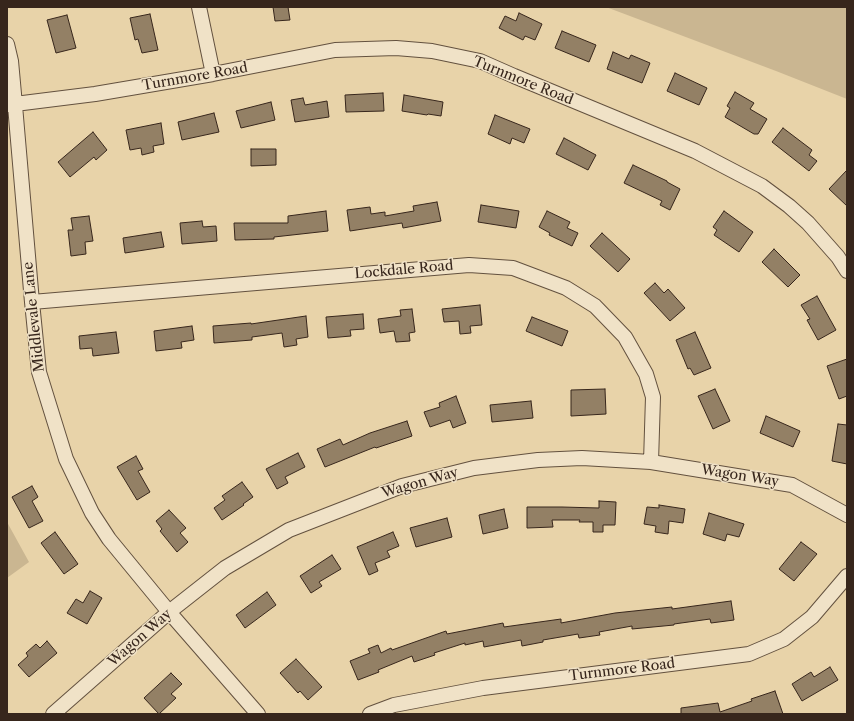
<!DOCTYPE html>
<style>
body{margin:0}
#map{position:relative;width:854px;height:721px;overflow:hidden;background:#e8d3a9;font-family:"Libre Caslon Text",serif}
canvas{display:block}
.frame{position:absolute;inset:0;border:8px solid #37261c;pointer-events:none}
</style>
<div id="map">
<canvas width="854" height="721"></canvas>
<div class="frame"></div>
</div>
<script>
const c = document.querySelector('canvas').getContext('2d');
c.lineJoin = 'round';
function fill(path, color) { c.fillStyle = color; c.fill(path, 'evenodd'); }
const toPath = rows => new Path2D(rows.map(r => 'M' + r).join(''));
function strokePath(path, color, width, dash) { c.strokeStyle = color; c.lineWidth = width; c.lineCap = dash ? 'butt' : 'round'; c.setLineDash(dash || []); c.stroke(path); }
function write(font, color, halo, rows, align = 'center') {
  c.font = font + ' "Libre Caslon Text",serif'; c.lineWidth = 3; c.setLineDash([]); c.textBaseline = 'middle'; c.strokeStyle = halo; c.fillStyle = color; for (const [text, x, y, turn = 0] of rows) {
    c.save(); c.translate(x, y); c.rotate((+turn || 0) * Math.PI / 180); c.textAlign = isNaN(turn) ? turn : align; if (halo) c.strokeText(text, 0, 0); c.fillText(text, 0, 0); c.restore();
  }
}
const green = toPath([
 [606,7,847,7,847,99,776,71],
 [7,522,29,562,7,578]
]);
const building = toPath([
 [273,7,288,7,290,20,275,21,273,7],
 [519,13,542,24,535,40,525,36,523,40,499,28,505,16,516,21,519,13],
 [150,14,158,50,142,53,138,39,135,40,130,18,150,14],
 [67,15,76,48,56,53,47,20,67,15],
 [562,31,596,45,589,62,555,48,562,31],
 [613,52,629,59,631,55,650,63,642,83,607,69,613,52],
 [675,73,707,88,699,105,667,91,675,73],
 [735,92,754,103,750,109,767,119,758,134,754,134,725,117,730,108,727,106,735,92],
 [383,93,384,111,346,112,345,95,383,93],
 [404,95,443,102,441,116,428,114,427,115,402,111,404,95],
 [303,98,305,105,327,101,329,117,295,122,291,100,303,98],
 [271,102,275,120,241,128,236,111,271,102],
 [214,113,219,132,182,140,178,122,214,113],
 [495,115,530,129,524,143,512,138,510,144,488,134,495,115],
 [161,123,164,144,153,146,154,152,142,155,141,148,130,150,126,130,161,123],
 [783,128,812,150,809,155,817,161,809,171,772,142,783,128],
 [93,132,107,150,96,160,94,157,70,177,58,162,93,132],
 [564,138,596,155,588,170,556,154,564,138],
 [251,149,276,149,276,165,251,166,251,149],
 [633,165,667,181,667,182,680,189,670,210,660,205,662,201,624,183,633,165],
 [847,170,847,206,829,189,847,170],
 [437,202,441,221,403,228,402,223,350,231,347,210,370,207,371,214,385,212,385,216,414,211,413,206,437,202],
 [481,205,519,211,516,228,478,222,481,205],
 [326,211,328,231,274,237,274,239,235,240,234,223,288,223,288,216,326,211],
 [547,211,570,222,567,228,578,233,572,246,549,235,550,233,539,227,547,211],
 [724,211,753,232,739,252,714,235,717,230,713,227,724,211],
 [89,216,93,241,85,242,86,254,71,256,68,230,73,230,71,218,89,216],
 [202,221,203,227,216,226,217,241,182,244,180,223,202,221],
 [161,232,164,247,125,253,123,238,161,232],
 [602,233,630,259,618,272,590,246,602,233],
 [774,249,800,275,788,287,762,262,774,249],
 [655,283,664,293,668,289,685,308,670,321,644,293,655,283],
 [817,296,836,330,818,340,807,320,810,319,801,305,817,296],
 [480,305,482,325,470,326,471,333,460,334,459,321,444,322,442,309,480,305],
 [412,309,415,332,409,333,410,341,396,342,394,331,380,333,378,319,401,316,400,310,412,309],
 [363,314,364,329,350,330,351,336,328,338,326,317,363,314],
 [306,316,308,337,296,339,297,345,284,347,282,333,252,337,252,340,214,343,213,326,251,323,251,324,306,316],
 [532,317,568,331,562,346,526,331,532,317],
 [192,326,194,340,181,342,182,348,156,351,154,331,192,326],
 [116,332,119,353,93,356,92,348,80,349,79,336,116,332],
 [695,332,711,368,694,375,690,368,688,369,676,340,695,332],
 [847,359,847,396,839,399,827,366,847,359],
 [605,389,606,414,571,416,571,390,605,389],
 [715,389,730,421,713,429,698,396,715,389],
 [456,396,466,423,453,428,450,420,430,427,424,412,440,407,439,403,456,396],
 [531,401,533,418,492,422,490,405,531,401],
 [766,416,800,431,793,447,760,433,766,416],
 [407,421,412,436,376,448,375,447,325,467,317,449,340,439,343,445,370,433,407,421],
 [838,424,847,425,847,464,832,461,838,424],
 [298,453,305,467,285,477,288,483,277,489,266,469,298,453],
 [136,456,143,469,138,471,150,492,137,500,117,467,136,456],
 [242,482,253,497,243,504,244,505,222,520,214,508,225,500,222,496,242,482],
 [32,486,38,497,32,501,43,521,29,528,12,497,32,486],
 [599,501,616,502,615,525,603,525,603,532,593,532,593,522,579,522,580,520,552,520,553,527,527,528,527,507,562,507,599,508,599,501],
 [659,505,685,509,683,523,669,521,668,534,655,532,656,526,644,524,647,507,659,508,659,505],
 [504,509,508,528,483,534,479,515,504,509],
 [169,510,186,528,180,533,188,542,177,552,160,531,162,529,156,521,169,510],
 [709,513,744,524,739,537,727,534,725,541,703,534,709,513],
 [447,518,452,537,416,547,410,528,447,518],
 [55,532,78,564,64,574,41,543,55,532],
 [393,532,399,546,387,551,390,557,375,563,378,571,369,575,357,547,393,532],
 [801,542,817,554,794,581,779,569,801,542],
 [332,555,341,569,319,582,322,586,311,593,300,576,332,555],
 [90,591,102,598,87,624,67,613,76,599,83,603,90,591],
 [267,592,276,605,245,628,236,615,267,592],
 [731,601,734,620,711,623,710,619,674,624,674,625,632,629,632,626,599,632,600,635,579,638,578,634,543,640,543,642,522,646,521,640,484,647,483,641,465,645,465,643,434,653,435,655,414,662,412,656,378,670,379,672,358,680,350,661,370,653,368,649,378,645,381,653,391,648,392,650,446,631,447,634,503,623,504,627,561,619,561,623,615,613,672,607,672,609,731,601],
 [47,641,57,653,29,677,18,665,28,656,26,653,36,644,40,648,47,641],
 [296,659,322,687,308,700,300,691,298,693,280,673,296,659],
 [830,667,838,680,802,701,792,684,811,672,814,677,830,667],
 [171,673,182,684,171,694,176,698,159,714,144,698,171,673],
 [775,691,783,714,681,714,681,708,718,703,720,712,752,701,751,699,775,691]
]);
const minor = toPath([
 [199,7,213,74],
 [7,44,11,61,14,94,32,302,39,372,66,459,92,513,109,539,169,612,258,714],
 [7,105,95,94,213,74,335,50,396,48,432,51,480,61,514,76,695,151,762,186,789,206,808,223,838,257,847,271],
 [32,302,469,265,513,268,566,288,595,306,625,337,646,374,653,397,651,462],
 [53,714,169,612,225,568,289,530,402,486,474,468,538,460,582,458,651,462,792,485,847,515],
 [370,714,394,705,483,688,749,654,784,639,812,617,847,576]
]);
const streetNames = [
 ["Turnmore Road",195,77,-10],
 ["Turnmore Road",523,81,22],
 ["Lockdale Road",404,270,-5],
 ["Middlevale Lane",34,317,-96],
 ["Wagon Way",740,476,9],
 ["Wagon Way",420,483,-16],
 ["Wagon Way",140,638,-41],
 ["Turnmore Road",622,670,-7]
];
fill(green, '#cab691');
fill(building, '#938065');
strokePath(building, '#37261c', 1);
strokePath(minor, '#63513f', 16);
strokePath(minor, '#f0e2c7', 14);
write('14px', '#37261c', '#f0e2c7', streetNames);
</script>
